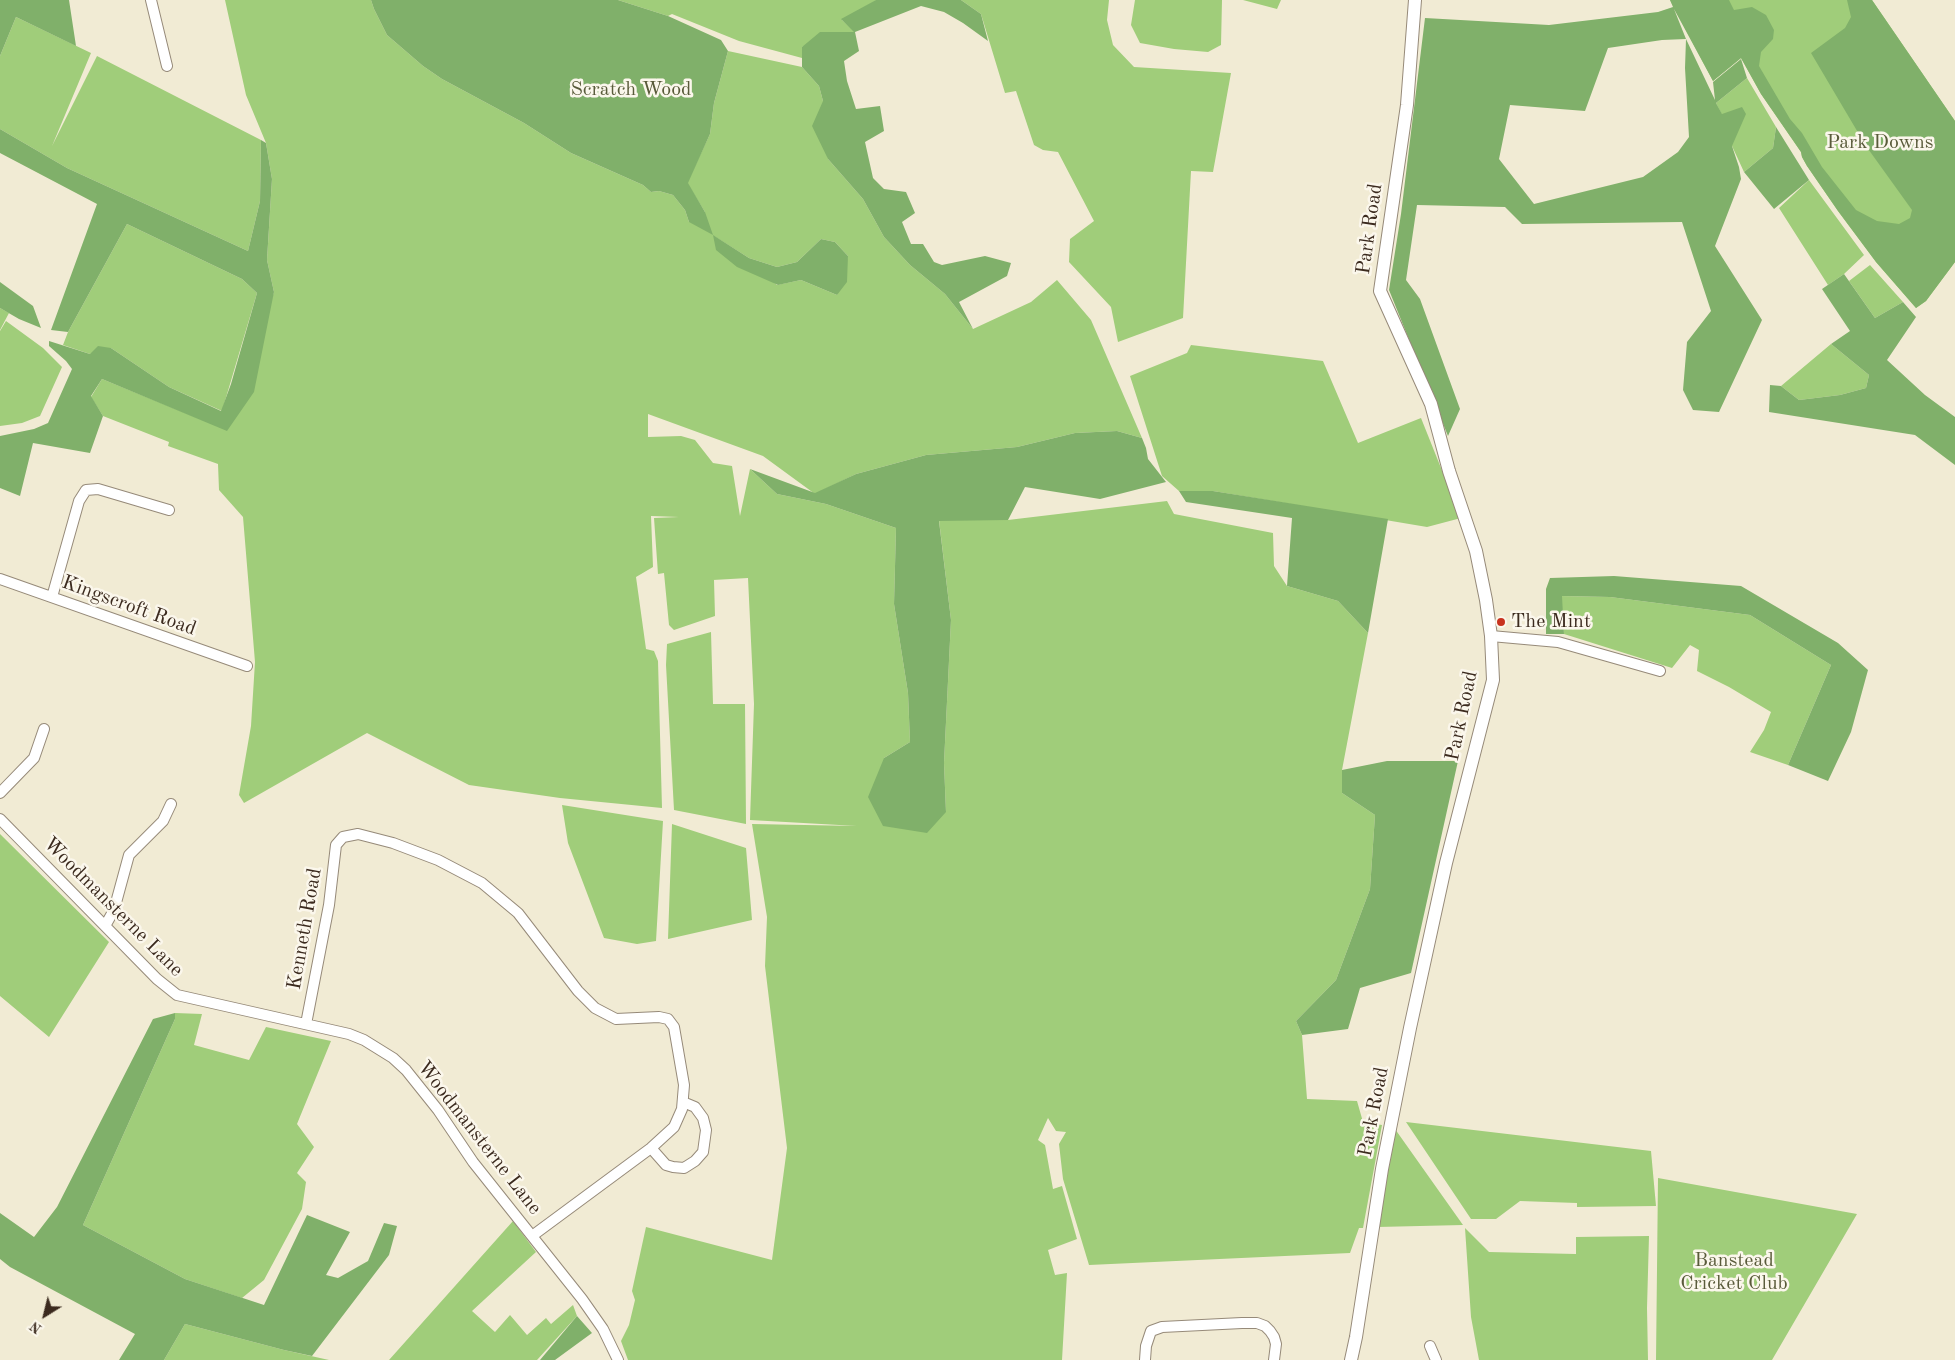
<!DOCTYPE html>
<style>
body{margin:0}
#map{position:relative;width:1955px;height:1360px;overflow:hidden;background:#f1ebd4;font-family:"Old Standard TT",serif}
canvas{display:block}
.north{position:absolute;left:20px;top:1290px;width:50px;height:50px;-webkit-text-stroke:4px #fbf7ec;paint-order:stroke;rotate:216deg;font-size:14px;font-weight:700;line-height:20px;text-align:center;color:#3b2a1e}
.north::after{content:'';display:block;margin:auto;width:18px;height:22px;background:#3b2a1e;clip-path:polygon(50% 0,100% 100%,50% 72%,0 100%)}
</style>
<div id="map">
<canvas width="1955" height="1360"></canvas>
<div class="north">N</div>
</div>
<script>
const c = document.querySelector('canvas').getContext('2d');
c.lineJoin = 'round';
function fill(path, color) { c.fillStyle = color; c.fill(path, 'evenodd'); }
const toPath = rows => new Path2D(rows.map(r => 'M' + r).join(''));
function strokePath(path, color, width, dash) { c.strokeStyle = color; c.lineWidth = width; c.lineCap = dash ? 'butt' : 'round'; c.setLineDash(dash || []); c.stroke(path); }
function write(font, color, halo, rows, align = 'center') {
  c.font = font + ' "Old Standard TT",serif'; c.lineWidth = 5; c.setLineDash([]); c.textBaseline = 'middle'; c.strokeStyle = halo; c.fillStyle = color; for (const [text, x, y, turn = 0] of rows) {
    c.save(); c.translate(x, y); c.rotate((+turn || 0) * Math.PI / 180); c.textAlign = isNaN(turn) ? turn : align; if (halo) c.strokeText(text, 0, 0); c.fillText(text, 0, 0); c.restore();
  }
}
const green = toPath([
 [225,0,371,0,374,9,387,35,423,66,442,79,524,123,571,153,643,185,651,192,659,191,673,195,685,210,689,222,705,212,687,183,710,134,714,103,728,51,802,67,819,86,823,101,828,159,863,199,884,237,910,265,945,294,973,329,1031,302,1057,280,1091,320,1142,438,1117,431,1075,433,1017,447,926,455,856,474,815,494,763,456,648,414,648,437,681,436,695,440,713,463,732,466,740,516,750,469,777,494,826,504,896,528,894,604,908,693,910,742,884,758,946,812,944,763,951,620,939,520,1008,520,1167,501,1174,514,1273,533,1274,566,1287,586,1338,601,1368,633,1342,770,1342,793,1375,815,1370,889,1336,980,1296,1021,1302,1035,1307,1099,1357,1101,1363,1122,1382,1125,1363,1228,1359,1228,1350,1253,1089,1265,1063,1179,1059,1144,1066,1132,1056,1131,1048,1118,1038,1140,1045,1145,1053,1189,1062,1186,1077,1239,1048,1250,1055,1275,1067,1273,1062,1360,628,1360,621,1341,629,1325,635,1300,632,1291,646,1227,772,1260,787,1148,765,966,767,917,752,824,857,826,750,820,754,704,748,578,713,580,714,580,715,616,674,630,669,625,664,573,658,574,654,518,679,517,651,516,653,567,636,577,646,649,654,651,658,661,662,808,560,798,469,785,367,733,244,803,239,795,251,726,255,662,243,517,219,490,218,464,168,446,169,442,103,416,91,397,102,379,227,430,274,292,267,260,272,179,266,143,246,95],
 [714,236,749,258,777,267,797,262,821,239,835,242,848,256,837,295,801,280,777,285],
 [618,0,877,0,842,20,855,32,802,47,802,58,739,41,672,14,668,16],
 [961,0,1109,0,1107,20,1113,45,1134,67,1231,73,1213,172,1191,171,1183,318,1118,342,1111,307,1069,262,1070,239,1094,221,1058,152,1043,150,1034,145,1016,91,1005,93,981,14],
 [1135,0,1222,0,1221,45,1208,52,1174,49,1140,43,1131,25],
 [1243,0,1281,0,1277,9],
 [1670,0,1872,0,1955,121,1955,262,1926,301,1916,308,1876,262,1838,211,1807,166,1802,157,1801,152,1761,94,1741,58,1713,81],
 [16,17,91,53,52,146,97,56,261,140,260,201,248,251,67,168,0,129,0,56],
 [1747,78,1776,127,1773,148,1744,172,1732,146,1722,115,1716,103],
 [1809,180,1864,255,1844,274,1828,285,1779,208],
 [127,224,242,279,257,293,222,411,169,387,111,348,90,354,63,345,68,332],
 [1870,265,1903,302,1875,318,1849,281],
 [0,308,9,313,0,330],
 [6,321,43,348,62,367,40,416,22,423,0,426,0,331],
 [1831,344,1869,375,1866,388,1840,395,1799,400,1781,386],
 [1191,345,1323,361,1358,443,1421,418,1461,518,1427,527,1213,491,1179,491,1162,476,1130,376,1187,353],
 [1561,596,1610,597,1750,615,1831,665,1788,765,1750,752,1764,730,1771,712,1729,687,1697,671,1699,650,1690,645,1672,668,1564,634],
 [711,632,713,704,745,704,746,824,674,810,666,665,667,644],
 [562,805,663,821,656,941,637,944,604,938,568,843],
 [672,824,746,848,752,920,668,939],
 [0,834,109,942,49,1037,0,996],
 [175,1013,202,1014,194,1045,249,1060,266,1027,331,1041,297,1124,314,1147,297,1173,306,1182,302,1209,264,1280,242,1298,185,1279,83,1225,175,1019],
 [1406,1122,1651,1151,1656,1206,1577,1207,1577,1203,1520,1201,1496,1219,1471,1219],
 [1395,1129,1463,1225,1377,1227],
 [1658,1178,1857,1214,1772,1360,1656,1360],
 [513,1221,536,1252,472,1311,495,1332,510,1315,527,1335,546,1318,551,1324,573,1305,577,1316,537,1360,389,1360],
 [1465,1228,1489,1252,1576,1254,1576,1237,1649,1236,1647,1308,1648,1360,1479,1360,1471,1317],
 [185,1324,284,1350,329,1360,164,1360]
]);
const forest = toPath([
 [0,0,69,0,76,46,16,17,0,56],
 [371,0,618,0,668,16,721,40,728,51,714,103,710,134,688,183,705,212,713,235,749,258,777,267,797,262,821,239,835,242,848,256,847,282,837,295,801,280,778,285,737,267,716,250,713,235,689,222,685,210,673,195,659,191,651,192,643,185,571,153,524,123,442,79,423,66,387,35,374,9],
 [876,0,961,0,981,14,988,41,963,23,944,12,921,6,855,32,859,51,844,61,847,81,856,109,880,106,884,131,865,142,873,178,884,189,906,192,915,213,902,222,911,244,923,244,934,262,942,265,985,256,1011,263,1007,276,959,302,973,329,945,294,910,265,884,237,863,199,828,159,812,126,823,101,819,86,802,67,802,47,820,32,854,32,841,19],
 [1670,0,1729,0,1734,10,1752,7,1766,15,1774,30,1773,39,1761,52,1759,66,1790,119,1802,133,1822,167,1856,210,1877,221,1899,224,1910,218,1912,210,1866,146,1811,53,1845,28,1851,17,1847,0,1872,0,1955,121,1955,262,1926,301,1916,308,1876,262,1838,211,1807,166,1802,157,1801,152,1761,94,1741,58,1713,81,1674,9,1686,39,1715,100,1713,82,1741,59,1747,78,1716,103,1722,114,1742,107,1746,114,1732,146,1739,167,1741,179,1715,246,1762,320,1719,412,1693,410,1683,390,1687,342,1711,311,1682,222,1522,224,1505,207,1417,205,1406,280,1420,299,1460,409,1448,436,1389,290,1401,214,1425,18,1549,25,1658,12,1673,7],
 [1686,39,1685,68,1689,137,1678,152,1643,177,1534,204,1499,159,1510,105,1585,111,1608,48,1662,40],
 [1776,127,1809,180,1774,209,1744,172,1773,148],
 [0,129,67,168,248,251,260,201,261,140,266,143,272,179,267,260,274,292,254,392,227,431,102,379,91,396,103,416,90,453,33,443,20,496,0,488,0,436,34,429,48,423,72,369,66,361,49,346,49,341,90,354,98,346,111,348,169,387,221,411,231,384,257,293,242,279,127,224,68,332,51,330,97,204,0,153],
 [1844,274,1875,318,1903,302,1916,317,1887,360,1925,395,1955,417,1955,465,1915,435,1769,412,1770,385,1781,386,1799,400,1840,395,1866,388,1869,375,1831,344,1850,331,1822,289],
 [0,282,33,306,41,328,19,319,0,308],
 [1117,431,1142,438,1146,448,1148,459,1166,482,1100,499,1025,487,1008,520,939,521,951,620,944,763,946,812,927,833,883,826,868,797,884,758,910,742,908,693,894,604,896,528,826,504,777,494,750,469,815,493,856,474,926,455,1017,447,1075,433],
 [1179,491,1213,491,1388,519,1368,633,1338,601,1287,586,1292,518,1186,502],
 [1614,576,1741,586,1838,643,1868,670,1851,732,1828,781,1788,765,1831,665,1750,615,1610,597,1562,596,1564,634,1546,634,1546,589,1550,578],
 [1387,761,1458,761,1411,973,1360,988,1348,1029,1302,1035,1296,1021,1336,980,1370,889,1375,815,1342,793,1342,770],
 [175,1013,175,1019,83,1225,185,1279,264,1305,307,1215,350,1232,326,1275,338,1278,368,1261,384,1223,397,1226,389,1255,312,1356,284,1350,185,1324,164,1360,119,1360,135,1334,10,1267,0,1259,0,1213,34,1237,57,1207,153,1019],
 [577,1316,592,1333,555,1360,540,1360]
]);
const minor = toPath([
 [151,0,167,66],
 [0,579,247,666],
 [52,597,79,501,86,490,98,489,169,510],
 [1491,636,1558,642,1660,671],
 [0,793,34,758,44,729],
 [0,819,157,979,177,995,349,1034,364,1040,393,1058,406,1070,438,1110,473,1162,582,1299,603,1329,618,1360],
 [105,926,114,910,129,855,163,821,171,804],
 [306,1024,329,905,336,845,343,837,358,834,393,843,438,860,482,883,518,913,578,991,595,1008,616,1019,659,1017,668,1019,674,1027,684,1085,682,1109,674,1127,651,1148,532,1236],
 [651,1148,666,1165,673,1167,684,1168,695,1161,703,1152,706,1130,703,1118,695,1107,683,1102],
 [1430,1346,1436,1360],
 [1145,1360,1146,1346,1151,1331,1162,1327,1242,1323,1257,1323,1265,1326,1270,1331,1274,1337,1276,1344,1274,1360]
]);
const tertiary = toPath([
 [1351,1360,1356,1337,1382,1169,1410,1028,1446,863,1493,680,1491,636,1486,600,1476,551,1449,471,1431,404,1380,291,1407,105,1415,0]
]);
const markers = [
 [1501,622,5,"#c8321e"]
];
const parkNames = [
 ["Scratch Wood",631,90],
 ["Park Downs",1880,143],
 ["Banstead",1734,1261],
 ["Cricket Club",1734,1284]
];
const streetNames = [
 ["Park Road",1370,229,-82],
 ["Kingscroft Road",129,606,20],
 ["Park Road",1462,716,-78],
 ["Woodmansterne Lane",113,907,45],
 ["Kenneth Road",305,929,-80],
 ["Park Road",1374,1112,-79],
 ["Woodmansterne Lane",479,1138,52]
];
const poiNames = [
 ["The Mint",1511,622]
];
fill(green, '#a0cd7a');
fill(forest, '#80b06a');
strokePath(minor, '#968a79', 12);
strokePath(tertiary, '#968a79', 14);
strokePath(minor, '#fff', 10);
strokePath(tertiary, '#fff', 12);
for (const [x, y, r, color] of markers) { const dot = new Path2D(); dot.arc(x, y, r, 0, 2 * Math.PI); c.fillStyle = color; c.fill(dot); strokePath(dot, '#fbf7ec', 2); }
write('20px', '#595b3a', '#fbf7ec', parkNames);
write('20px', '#3b2a1e', '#fbf7ec', streetNames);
write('20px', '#3b2a1e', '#fbf7ec', poiNames, 'left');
</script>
